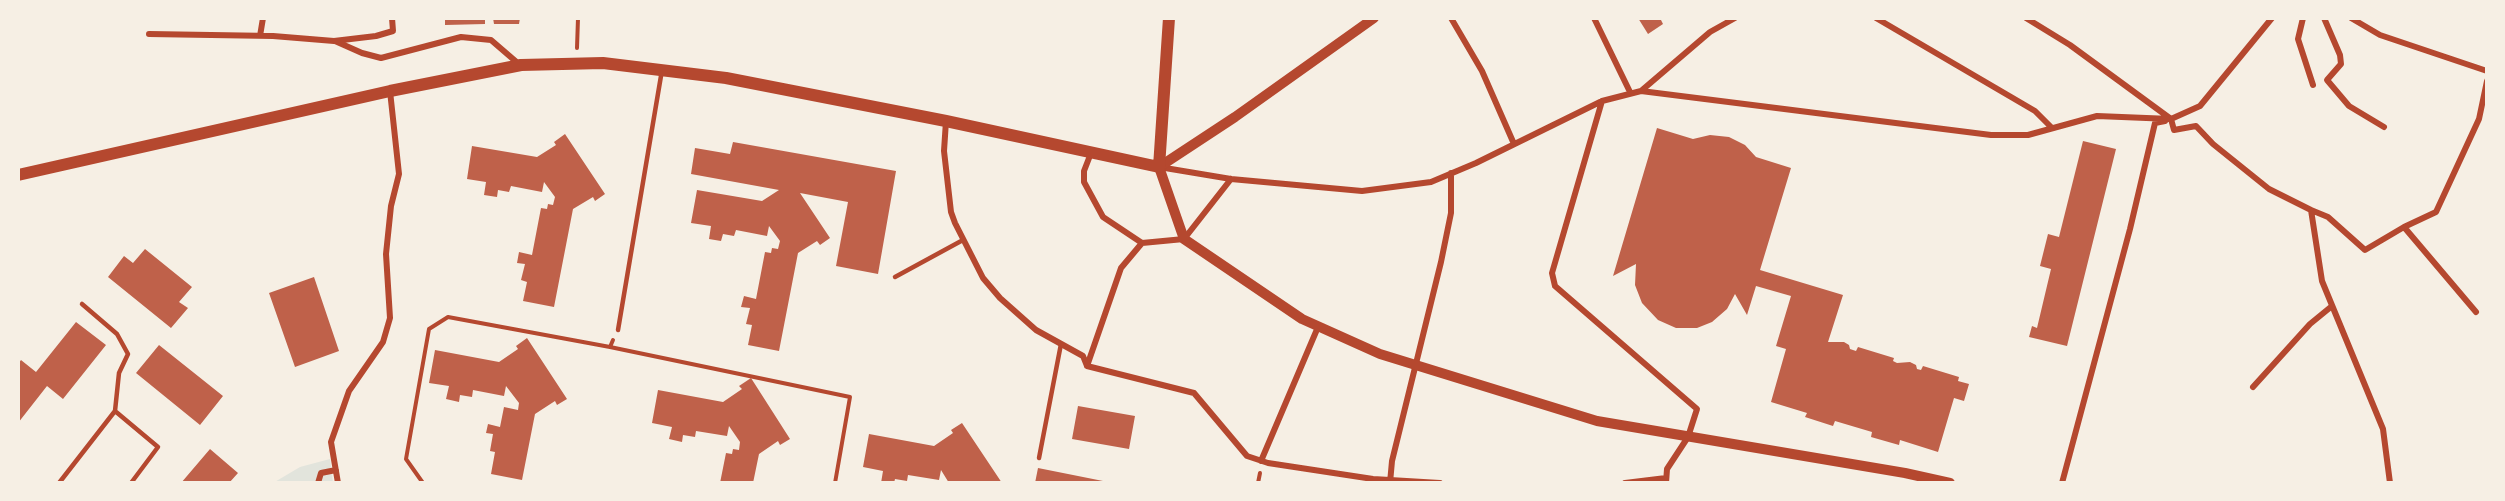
<!DOCTYPE html>
<style>
body{margin:0}
#map{position:relative;width:2505px;height:501px;overflow:hidden;background:#f6efe4;font-family:"Archivo Narrow",sans-serif}
canvas{display:block}
.frame{position:absolute;inset:0;border:20px solid #f6efe4;pointer-events:none}
</style>
<div id="map">
<canvas width="2505" height="501"></canvas>
<div class="frame"></div>
</div>
<script>
const c = document.querySelector('canvas').getContext('2d');
c.lineJoin = 'round';
function fill(path, color) { c.fillStyle = color; c.fill(path, 'evenodd'); }
const toPath = rows => new Path2D(rows.map(r => 'M' + r).join(''));
function strokePath(path, color, width, dash) { c.strokeStyle = color; c.lineWidth = width; c.lineCap = dash ? 'butt' : 'round'; c.setLineDash(dash || []); c.stroke(path); }
const green = toPath([
 [330,459,333,483,273,483,300,467]
]);
const building = toPath([
 [445,18,485,18,485,24,445,25],
 [493,18,520,18,519,24,494,24],
 [1638,18,1664,18,1661,20,1663,24,1648,34],
 [1657,128,1693,139,1710,135,1729,137,1745,145,1756,157,1791,168,1760,270,1843,295,1828,342,1844,342,1849,345,1850,349,1856,351,1858,347,1894,358,1893,361,1897,363,1910,362,1916,365,1917,369,1921,370,1923,366,1959,377,1958,381,1969,384,1964,401,1954,398,1938,452,1900,440,1899,445,1871,437,1872,432,1835,421,1833,426,1805,417,1807,413,1771,402,1786,349,1776,346,1791,296,1756,286,1747,315,1735,294,1727,309,1712,322,1697,328,1676,328,1658,320,1642,303,1635,285,1636,264,1613,276],
 [565,134,605,194,595,201,593,197,573,209,554,307,523,301,527,282,521,280,525,264,517,263,519,252,532,255,541,208,547,209,548,204,553,205,555,197,544,182,542,192,511,186,509,192,498,190,497,197,484,195,486,182,467,179,472,146,537,157,556,145,554,142],
 [2083,141,2116,149,2067,346,2029,337,2032,326,2037,328,2051,269,2040,266,2048,234,2059,237],
 [733,142,896,171,878,274,836,266,848,202,800,193,830,238,820,245,817,241,798,253,779,351,748,345,752,325,746,324,750,308,741,307,744,296,756,299,765,252,771,253,772,248,778,249,780,241,769,226,767,236,736,230,734,236,723,234,721,241,709,239,711,226,691,223,697,190,762,201,779,190,691,174,695,148,730,154],
 [145,249,192,287,179,302,188,308,171,328,108,277,124,256,133,263],
 [314,277,339,351,295,367,269,293],
 [76,322,106,345,63,399,47,386,18,423,18,364,21,360,36,372],
 [527,338,567,399,557,405,555,401,535,414,522,480,491,474,495,452,490,451,493,434,486,433,488,424,500,427,504,407,518,410,519,403,506,386,504,396,473,390,472,397,460,395,459,402,446,399,449,386,429,383,435,350,499,362,518,349,516,346],
 [159,345,223,396,200,425,136,373],
 [751,378,790,439,780,445,778,441,759,454,753,483,720,483,726,453,732,454,733,449,739,450,740,442,729,426,727,436,696,431,695,437,683,435,682,442,669,439,672,427,652,423,658,390,723,402,742,389,739,386],
 [1078,406,1135,416,1129,449,1072,439],
 [962,423,1002,483,949,483,941,470,939,480,908,475,907,481,895,479,894,483,881,483,883,471,863,467,869,434,934,446,953,433,951,430],
 [210,449,238,473,229,483,181,483],
 [1038,468,1108,482,1108,483,1035,483]
]);
const path = toPath([
 [577,48,578,18],
 [610,347,850,397,835,483],
 [423,483,406,459,429,329,448,317,610,347,613,340],
 [1258,483,1260,473]
]);
const service = toPath([
 [895,277,963,240],
 [82,304,117,334,128,354,119,373,115,411,158,447,131,483],
 [618,330,662,70],
 [1039,458,1061,344],
 [59,483,115,411]
]);
const minor = toPath([
 [1451,18,1482,71,1514,144],
 [1594,18,1630,92],
 [1876,18,2035,111,2052,128],
 [2026,18,2070,45,2171,119],
 [2303,18,2298,39,2313,85],
 [2324,18,2340,55,2341,64,2327,80,2349,106,2384,127],
 [2351,18,2380,35,2487,71],
 [149,34,273,36,334,41,376,36,393,31,392,18],
 [260,36,263,18],
 [335,41,362,53,381,58,461,37,491,40,520,65],
 [1641,91,1710,32,1735,18],
 [1602,101,1552,273,1555,286,1697,409,1688,437,1667,469,1666,483],
 [2171,119,2174,130,2196,126,2213,144,2269,189,2311,210,2322,281,2383,429,2390,483],
 [946,121,944,151,951,212,955,223,983,278,1000,298,1036,330,1083,356,1087,366,1194,393,1247,456,1268,463,1373,479,1440,483],
 [1091,153,1084,171,1084,182,1103,217,1142,243,1184,239,1231,179],
 [1159,167,1231,179,1362,191,1431,182,1476,163,1602,101,1641,91,1991,135,2028,135,2097,116,2171,119,2200,106,2272,18],
 [2311,210,2328,217,2365,250,2404,227,2436,212,2479,119,2487,81],
 [2404,227,2476,312],
 [1087,366,1121,268,1142,243],
 [2253,387,2310,324,2332,306],
 [1261,461,1318,327],
 [318,483,321,473,336,470],
 [338,483,331,442,349,391,383,342,390,318,386,254,391,206,399,174,390,91],
 [1390,483,1392,461,1441,262,1451,213,1451,173],
 [1625,483,1666,478],
 [2062,483,2130,229,2155,123,2165,121]
]);
const tertiary = toPath([
 [1374,18,1235,117,1159,167,1184,239,1302,319,1380,354,1597,421,1905,473,1950,483]
]);
const secondary = toPath([
 [18,175,390,91,521,65,603,63,726,78,946,121,1159,167,1169,18]
]);
fill(green, '#e2e4dc');
fill(building, '#bf614a');
strokePath(path, '#b5482f', 4);
strokePath(service, '#b5482f', 4.5);
strokePath(minor, '#b5482f', 6);
strokePath(tertiary, '#b5482f', 10);
strokePath(secondary, '#b5482f', 12);
</script>
